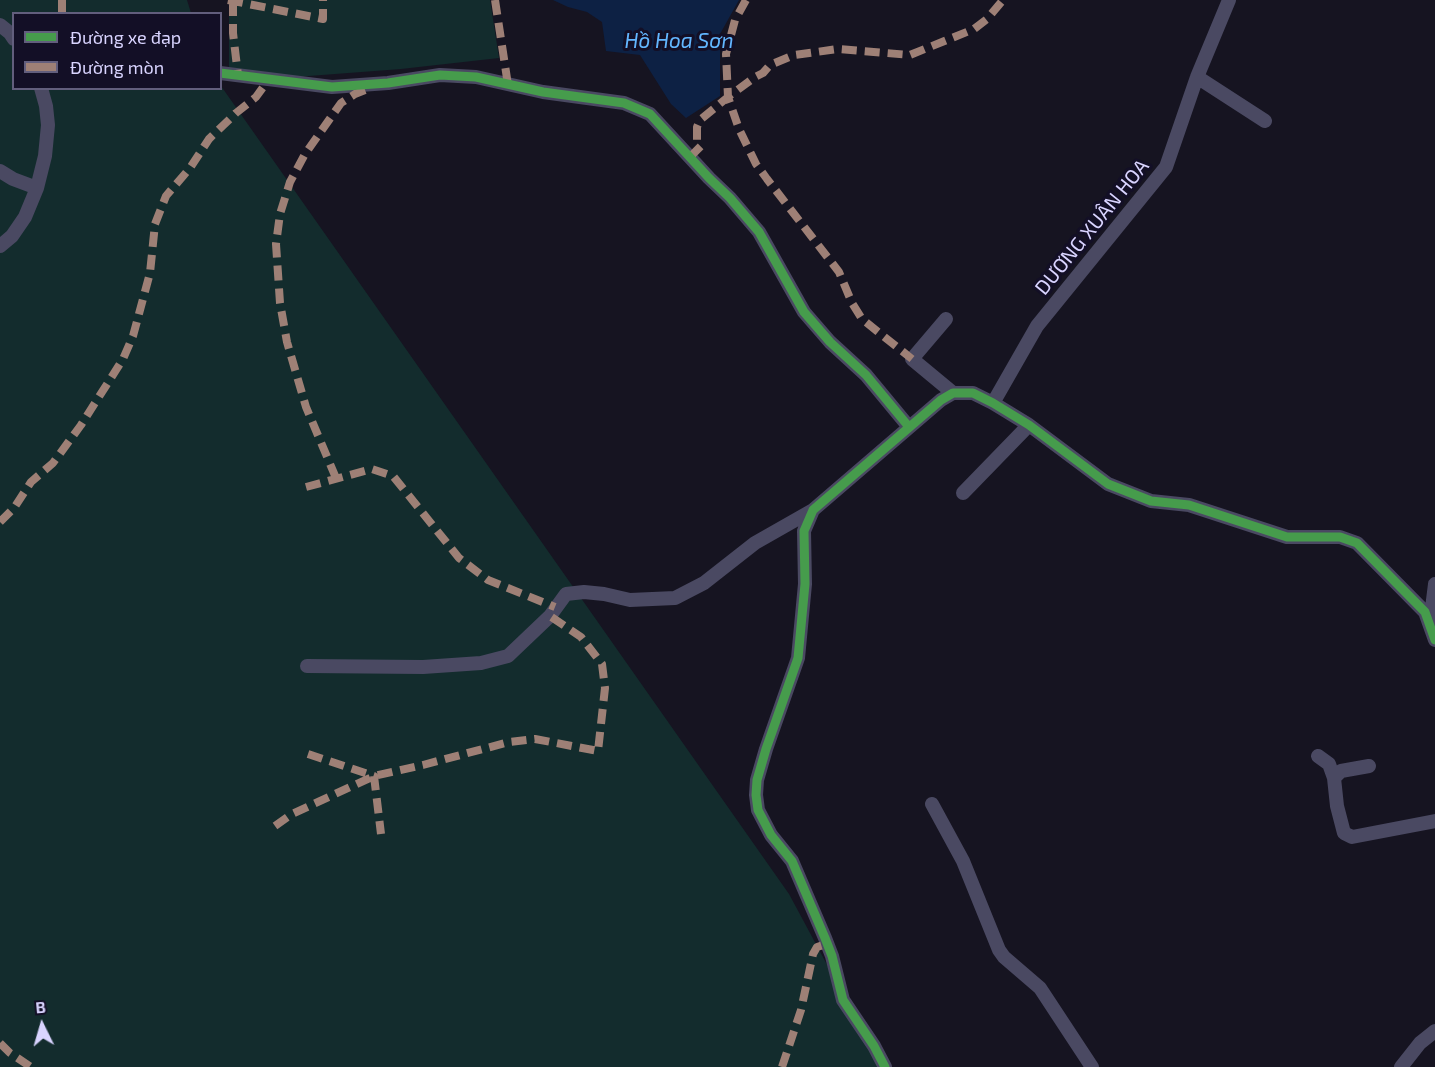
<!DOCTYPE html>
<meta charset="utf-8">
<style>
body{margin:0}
#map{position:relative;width:1435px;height:1067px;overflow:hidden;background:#161421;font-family:"Exo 2",sans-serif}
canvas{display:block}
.legend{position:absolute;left:12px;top:12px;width:210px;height:78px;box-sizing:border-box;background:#130f26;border:2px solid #625e7d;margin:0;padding:8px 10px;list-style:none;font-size:18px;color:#d9d4ff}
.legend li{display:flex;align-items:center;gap:12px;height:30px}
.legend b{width:30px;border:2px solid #625e7d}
.north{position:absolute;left:12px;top:995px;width:60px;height:60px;-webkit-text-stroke:4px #130f26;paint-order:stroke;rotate:355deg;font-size:16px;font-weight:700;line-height:24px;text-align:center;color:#d9d4ff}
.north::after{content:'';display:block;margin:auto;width:21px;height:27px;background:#d9d4ff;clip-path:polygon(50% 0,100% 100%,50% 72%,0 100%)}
</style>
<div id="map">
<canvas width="1435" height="1067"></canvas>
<ul class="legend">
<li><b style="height:8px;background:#469c4c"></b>Đường xe đạp</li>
<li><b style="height:8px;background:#9e8076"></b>Đường mòn</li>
</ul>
<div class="north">B</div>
</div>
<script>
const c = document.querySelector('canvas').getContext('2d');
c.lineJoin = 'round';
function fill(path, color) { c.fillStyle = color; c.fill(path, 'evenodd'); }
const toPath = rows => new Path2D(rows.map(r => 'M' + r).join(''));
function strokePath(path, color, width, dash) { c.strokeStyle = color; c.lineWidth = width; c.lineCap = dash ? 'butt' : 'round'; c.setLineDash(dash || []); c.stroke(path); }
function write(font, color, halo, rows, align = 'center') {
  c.font = font + ' "Exo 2",sans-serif'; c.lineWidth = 6; c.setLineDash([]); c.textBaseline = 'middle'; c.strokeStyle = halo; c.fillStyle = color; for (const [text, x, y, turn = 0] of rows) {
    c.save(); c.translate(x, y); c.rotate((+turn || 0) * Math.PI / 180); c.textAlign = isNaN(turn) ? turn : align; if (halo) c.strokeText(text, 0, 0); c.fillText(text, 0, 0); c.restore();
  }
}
const green = toPath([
 [0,0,187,0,191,13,14,14,14,88,220,88,221,86,789,894,882,1067,0,1067],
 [229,0,490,0,499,58,401,69,269,79,229,69]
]);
const water = toPath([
 [553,0,739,0,720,34,720,96,686,118,671,104,640,55,606,51,602,22,587,12,568,7]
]);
const minor = toPath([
 [0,25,10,33,14,39],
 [220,73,332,87,388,83,440,75,476,77,543,92,624,103,650,114,709,178,730,198,759,232,804,312,830,342,866,375,909,427],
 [1197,77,1265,121],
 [0,171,13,179,37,188],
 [0,246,12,236,25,217,37,188,45,156,48,125,46,106,41,88],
 [946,319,912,359,953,393],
 [993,403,1037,326,1166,167,1197,77,1229,0],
 [963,493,1029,425],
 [1430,624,1435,584],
 [307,666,423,667,481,663,508,656,550,616,566,594,584,592,604,594,630,600,675,598,704,583,755,543,813,510],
 [1318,756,1329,764,1334,778,1337,806,1344,833,1352,837,1435,821],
 [1334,778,1341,771,1369,766],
 [932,804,963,861,999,950,1004,957,1040,988,1092,1067],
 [885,1067,874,1046,843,1000,832,956,825,938,792,861,771,835,758,810,756,795,757,780,766,749,798,658,805,584,804,531,813,510,941,400,953,393,973,393,993,403,1029,425,1108,484,1151,501,1189,505,1287,537,1340,537,1357,543,1425,612,1435,640],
 [1401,1067,1420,1043,1435,1031]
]);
const quiet = toPath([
 [62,0,62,14],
 [228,0,323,19,323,0],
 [495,0,508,85],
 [746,0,735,20,726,54,728,97,739,129,756,164,767,179,839,272,852,303,862,319,912,359],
 [233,1,233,33,238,75],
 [690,157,701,146,697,140,697,127,700,120,728,97,755,77,763,73,770,65,794,55,838,49,910,55,974,29,987,19,1003,0],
 [336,478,306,407,287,342,280,303,276,244,280,214,290,182,305,154,341,103,355,94,368,89],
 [306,487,372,469,393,476,459,558,488,580,555,607],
 [0,522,14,508,31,482,53,463,81,425,123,359,133,336,150,273,155,224,166,196,190,168,209,139,236,113,256,97,269,79],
 [308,754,374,776,381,834],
 [275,826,292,814,374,776,423,765,509,742,535,739,598,751,605,688,602,664,581,637,550,616],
 [0,1043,10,1053,31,1067],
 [782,1067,801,1010,813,954,817,947,827,944]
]);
const cycleway = toPath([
 [220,73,332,87,388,83,440,75,476,77,543,92,624,103,650,114,709,178,730,198,759,232,804,312,830,342,866,375,909,427],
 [885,1067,874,1046,843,1000,832,956,825,938,792,861,771,835,758,810,756,795,757,780,766,749,798,658,805,584,804,531,813,510,941,400,953,393,973,393,993,403,1029,425,1108,484,1151,501,1189,505,1287,537,1340,537,1357,543,1425,612,1435,640]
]);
const streetNames = [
 ["DƯƠNG XUÂN HOA",1092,227,-51]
];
const waterNames = [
 ["Hồ Hoa Sơn",679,41]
];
fill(green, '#132c2d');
fill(water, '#0d2144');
strokePath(minor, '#4a4962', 14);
strokePath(quiet, '#9e8076', 8, [15, 8]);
strokePath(cycleway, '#469c4c', 9);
write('20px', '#d9d4ff', '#130f26', streetNames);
write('italic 21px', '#62b6ff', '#130f26', waterNames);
</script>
